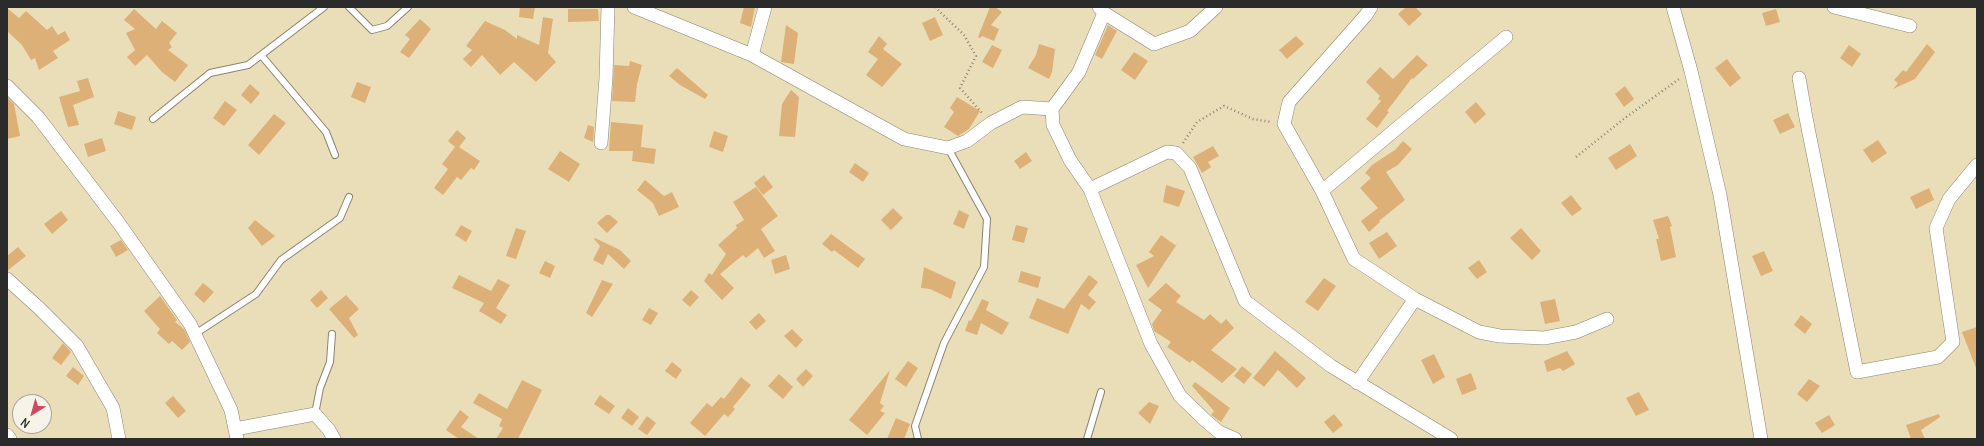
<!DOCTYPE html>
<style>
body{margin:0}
#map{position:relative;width:1984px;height:446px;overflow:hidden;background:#eadeb9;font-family:Delius,sans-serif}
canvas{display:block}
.frame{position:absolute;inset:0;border:8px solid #2b2b2b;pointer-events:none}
.north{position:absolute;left:12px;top:394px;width:40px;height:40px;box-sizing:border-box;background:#f7f3e8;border:1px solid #a5a39c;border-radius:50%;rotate:217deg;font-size:11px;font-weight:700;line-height:16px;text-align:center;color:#2b2b2b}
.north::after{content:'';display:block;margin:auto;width:14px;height:18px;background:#d1495b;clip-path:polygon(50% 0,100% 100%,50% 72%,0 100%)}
</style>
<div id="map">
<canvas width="1984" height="446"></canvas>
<div class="frame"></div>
<div class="north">N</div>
</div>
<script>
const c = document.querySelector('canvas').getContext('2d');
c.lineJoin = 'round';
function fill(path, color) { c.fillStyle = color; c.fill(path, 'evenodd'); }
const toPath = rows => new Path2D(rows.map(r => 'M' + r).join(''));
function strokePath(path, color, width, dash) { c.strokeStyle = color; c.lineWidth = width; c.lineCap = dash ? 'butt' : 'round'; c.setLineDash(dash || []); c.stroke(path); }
const building = toPath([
 [520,7,535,7,533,19,519,17],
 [744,7,755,7,751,27,740,23],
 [990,7,995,7,1002,12,991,25,999,29,994,41,982,36,980,38,978,37],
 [1406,7,1415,7,1422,14,1409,26,1398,14],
 [7,8,19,18,26,11,47,30,52,26,58,35,65,31,70,40,53,51,58,58,39,70,35,58,31,60,22,45,7,31],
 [134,9,156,29,162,21,177,33,169,43,172,47,168,50,188,65,175,82,162,72,147,55,135,66,127,57,135,50,126,33,135,29,124,20],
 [568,9,598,9,599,21,568,22],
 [1776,9,1780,22,1766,26,1762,13],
 [543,17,553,19,548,53,556,62,536,82,514,62,500,75,482,55,471,67,463,59,472,50,466,46,485,21,505,30,517,39,517,35,539,45],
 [935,17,943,35,930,41,922,23],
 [420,19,431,29,409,58,400,52,410,39,405,35],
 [786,25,798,33,794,64,781,62],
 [1108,25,1117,31,1102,59,1095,55],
 [879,36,887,44,883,49,902,64,882,87,866,75,878,59,868,52],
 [1296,36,1304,44,1287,59,1279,50],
 [1039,44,1055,49,1052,72,1049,79,1028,68,1036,55],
 [1927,44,1935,52,1915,79,1893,89,1898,83,1894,80,1903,70,1906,72],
 [992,45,1002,50,993,68,982,62],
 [1849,45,1861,54,1852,67,1840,58],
 [1134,52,1148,61,1135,80,1121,70],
 [1417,55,1428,65,1413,79,1412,78,1387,111,1389,112,1377,128,1366,119,1381,101,1378,99,1380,96,1366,82,1380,67,1393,79],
 [1727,59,1741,78,1730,87,1715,68],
 [630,61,642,65,637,84,635,102,612,101,614,65,629,66],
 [677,68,708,95,705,99,680,85,669,76],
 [88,78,94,97,73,105,79,125,68,127,59,97,80,91,77,81],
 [357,82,371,87,365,103,351,97],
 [250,84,260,93,251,104,241,95],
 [1625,86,1634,99,1624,107,1615,94],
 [791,90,799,97,795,137,779,136,782,104],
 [7,97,14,104,20,136,7,139],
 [957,97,980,111,969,129,958,136,944,127,954,112,950,108],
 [225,101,237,110,224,126,213,118],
 [1476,102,1486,114,1475,124,1465,112],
 [118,111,136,117,132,130,114,124],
 [1788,113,1795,127,1780,134,1773,120],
 [274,114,286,123,259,155,248,145],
 [611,122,643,125,641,147,656,149,654,164,632,161,633,151,609,151],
 [588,125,594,127,593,142,584,138],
 [457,130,466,138,459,147,480,161,474,170,471,168,461,180,457,177,443,195,434,188,448,169,442,164,455,147,448,141],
 [714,131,728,136,723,152,709,147],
 [102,138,106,151,88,157,84,144],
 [1878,140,1887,153,1872,163,1863,150],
 [1403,141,1412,149,1398,165,1386,172,1405,200,1379,221,1380,222,1369,232,1361,221,1378,208,1360,188,1371,178,1365,173,1372,165,1395,150],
 [1630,144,1637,156,1616,170,1608,158],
 [1213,146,1219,156,1208,162,1211,167,1202,173,1193,157],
 [560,151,580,164,569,182,548,169],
 [1026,152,1032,161,1020,169,1014,161],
 [855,163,869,173,863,182,849,172],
 [764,175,773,187,763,195,754,183],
 [645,180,664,196,672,192,679,207,659,216,653,203,637,190],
 [1166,185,1185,191,1179,207,1163,202],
 [756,187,778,216,761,229,775,251,764,258,758,248,746,258,743,255,720,274,734,288,722,300,704,281,709,273,712,275,726,254,718,245,737,228,736,225,744,220,733,202],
 [1929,188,1934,200,1916,209,1910,197],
 [1571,195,1582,209,1572,216,1561,203],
 [893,208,903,218,891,230,881,220],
 [959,210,969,215,964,229,953,224],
 [61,211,68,220,52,234,44,224],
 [606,215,610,215,618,222,607,233,597,223],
 [1668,216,1672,226,1670,227,1676,257,1661,261,1656,239,1659,239,1653,220],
 [255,220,275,236,262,246,248,228],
 [461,225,472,231,466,242,455,235],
 [1016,225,1028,228,1024,243,1012,240],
 [516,228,526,231,516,259,506,256],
 [1521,228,1541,251,1532,260,1510,238],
 [1387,232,1397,246,1379,259,1369,243],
 [831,234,865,259,858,268,834,250,832,252,822,244],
 [1161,235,1175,245,1177,244,1148,288,1136,265,1154,256,1149,252],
 [595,238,620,250,631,261,624,269,608,254,603,265,593,260,600,246,594,239],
 [121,240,128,250,116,257,110,246],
 [18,247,26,256,7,271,7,256],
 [1764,251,1773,271,1761,276,1752,256],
 [786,255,790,269,775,274,771,260],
 [1479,260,1487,272,1477,279,1468,268],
 [545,261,555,266,550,278,539,273],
 [924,267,956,282,951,299,930,289,921,288],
 [1021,271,1041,277,1038,288,1018,282],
 [459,275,491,291,498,279,510,285,496,308,507,315,501,324,479,311,484,303,452,288],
 [1089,275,1098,282,1088,295,1096,302,1089,310,1081,304,1068,334,1029,318,1037,298,1064,309],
 [1324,278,1336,286,1318,311,1305,302],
 [602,280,613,284,592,317,586,313],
 [203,283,214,292,204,303,194,294],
 [1166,283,1181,296,1176,302,1204,320,1210,314,1221,324,1226,319,1234,328,1211,350,1237,369,1222,383,1192,360,1190,363,1167,347,1171,342,1154,331,1152,324,1162,310,1148,300],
 [321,290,328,298,317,308,310,300],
 [691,290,699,297,690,307,682,300],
 [346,295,359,309,349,318,358,335,354,338,329,309],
 [160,296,177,320,175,322,184,329,190,342,182,350,172,341,169,344,157,333,160,329,144,311],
 [982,299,989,302,986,310,1009,323,1002,335,981,323,977,335,965,331,969,320,971,321],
 [1555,299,1560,321,1545,324,1540,302],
 [649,308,658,313,651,325,642,320],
 [759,313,766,321,756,330,749,322],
 [1801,315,1812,324,1805,334,1794,325],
 [1977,327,1977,367,1976,368,1962,332],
 [792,329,803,340,796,348,784,336],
 [63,343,71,352,61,365,52,358],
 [1275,351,1306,378,1297,388,1278,370,1264,387,1253,378],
 [1567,351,1575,364,1563,371,1560,368,1547,372,1544,361],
 [1434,354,1445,377,1433,384,1421,360],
 [908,361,918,368,906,387,895,379],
 [672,362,682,370,676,379,665,371],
 [1242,366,1252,374,1244,384,1234,376],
 [73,367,84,376,78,385,66,376],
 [806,369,813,376,803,387,796,379],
 [890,370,880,403,884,406,880,411,885,413,867,435,849,420],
 [1471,373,1477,389,1462,395,1456,379],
 [779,374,793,387,783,399,768,386],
 [741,377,751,385,733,407,735,409,728,417,724,414,705,436,690,423,707,403,712,407,721,397,724,399],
 [1809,379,1820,386,1807,402,1797,394],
 [522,380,542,390,518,439,496,439,503,428,499,426,502,419,473,403,479,393,507,409],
 [1195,382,1230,408,1221,422,1211,415,1214,411,1192,386],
 [1639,392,1649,410,1636,416,1626,398],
 [600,395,615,406,609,414,594,404],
 [173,396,186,411,178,418,165,403],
 [1149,402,1159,406,1150,424,1138,413],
 [628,408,639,417,632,426,621,418],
 [460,410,469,417,461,427,479,439,459,439,446,430],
 [1334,414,1343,425,1333,433,1324,422],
 [1939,414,1940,417,1921,430,1925,439,1911,439,1906,425],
 [1829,415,1835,425,1822,433,1815,423],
 [647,416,656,423,647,435,638,429],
 [896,418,910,424,904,439,887,439]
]);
const path = toPath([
 [935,7,964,35,976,56,960,88,983,114],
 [1183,143,1197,122,1224,106,1253,119,1271,122],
 [1576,157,1625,118,1679,79]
]);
const service = toPath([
 [349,7,372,30,387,26,408,7],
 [261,55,326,132,335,155],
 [153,119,210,73,248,65,324,7],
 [195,334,256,294,281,260,340,218,349,197],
 [315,414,320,388,330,362,332,334],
 [918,439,915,426,944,343,984,267,987,219,948,148],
 [1087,439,1101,392]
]);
const minor = toPath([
 [634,7,752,55,904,139,948,148,967,141,991,123,1022,107,1052,109],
 [1099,7,1104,13,1154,44,1190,31,1216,7],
 [1371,7,1366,15,1289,102,1284,124,1322,191,1354,259,1415,299,1479,332,1500,336,1544,338,1576,332,1607,319],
 [1673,7,1691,71,1720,195,1761,439],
 [1834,7,1910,26],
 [1104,13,1079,72,1052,109,1053,125,1070,160,1090,189,1151,344,1180,396,1206,421,1219,432,1235,439],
 [752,55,765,7],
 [1799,78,1806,118,1857,372,1938,357,1953,342,1936,228,1949,199,1977,165],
 [7,86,38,117,118,222,190,324,231,410,237,439],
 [601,143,606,78,608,7],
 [1090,189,1167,152,1176,153,1190,168,1245,301,1331,366,1451,439],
 [1322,191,1506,37],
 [7,279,39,308,77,346,113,408,119,439],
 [1357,383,1415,299],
 [235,429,315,414,329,430,334,439],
 [7,435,10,439]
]);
fill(building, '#dcb077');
strokePath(service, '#8a8472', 8);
strokePath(minor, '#8a8472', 14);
strokePath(path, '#8a8472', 2.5, [1, 3]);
strokePath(service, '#fff', 6);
strokePath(minor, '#fff', 13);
</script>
